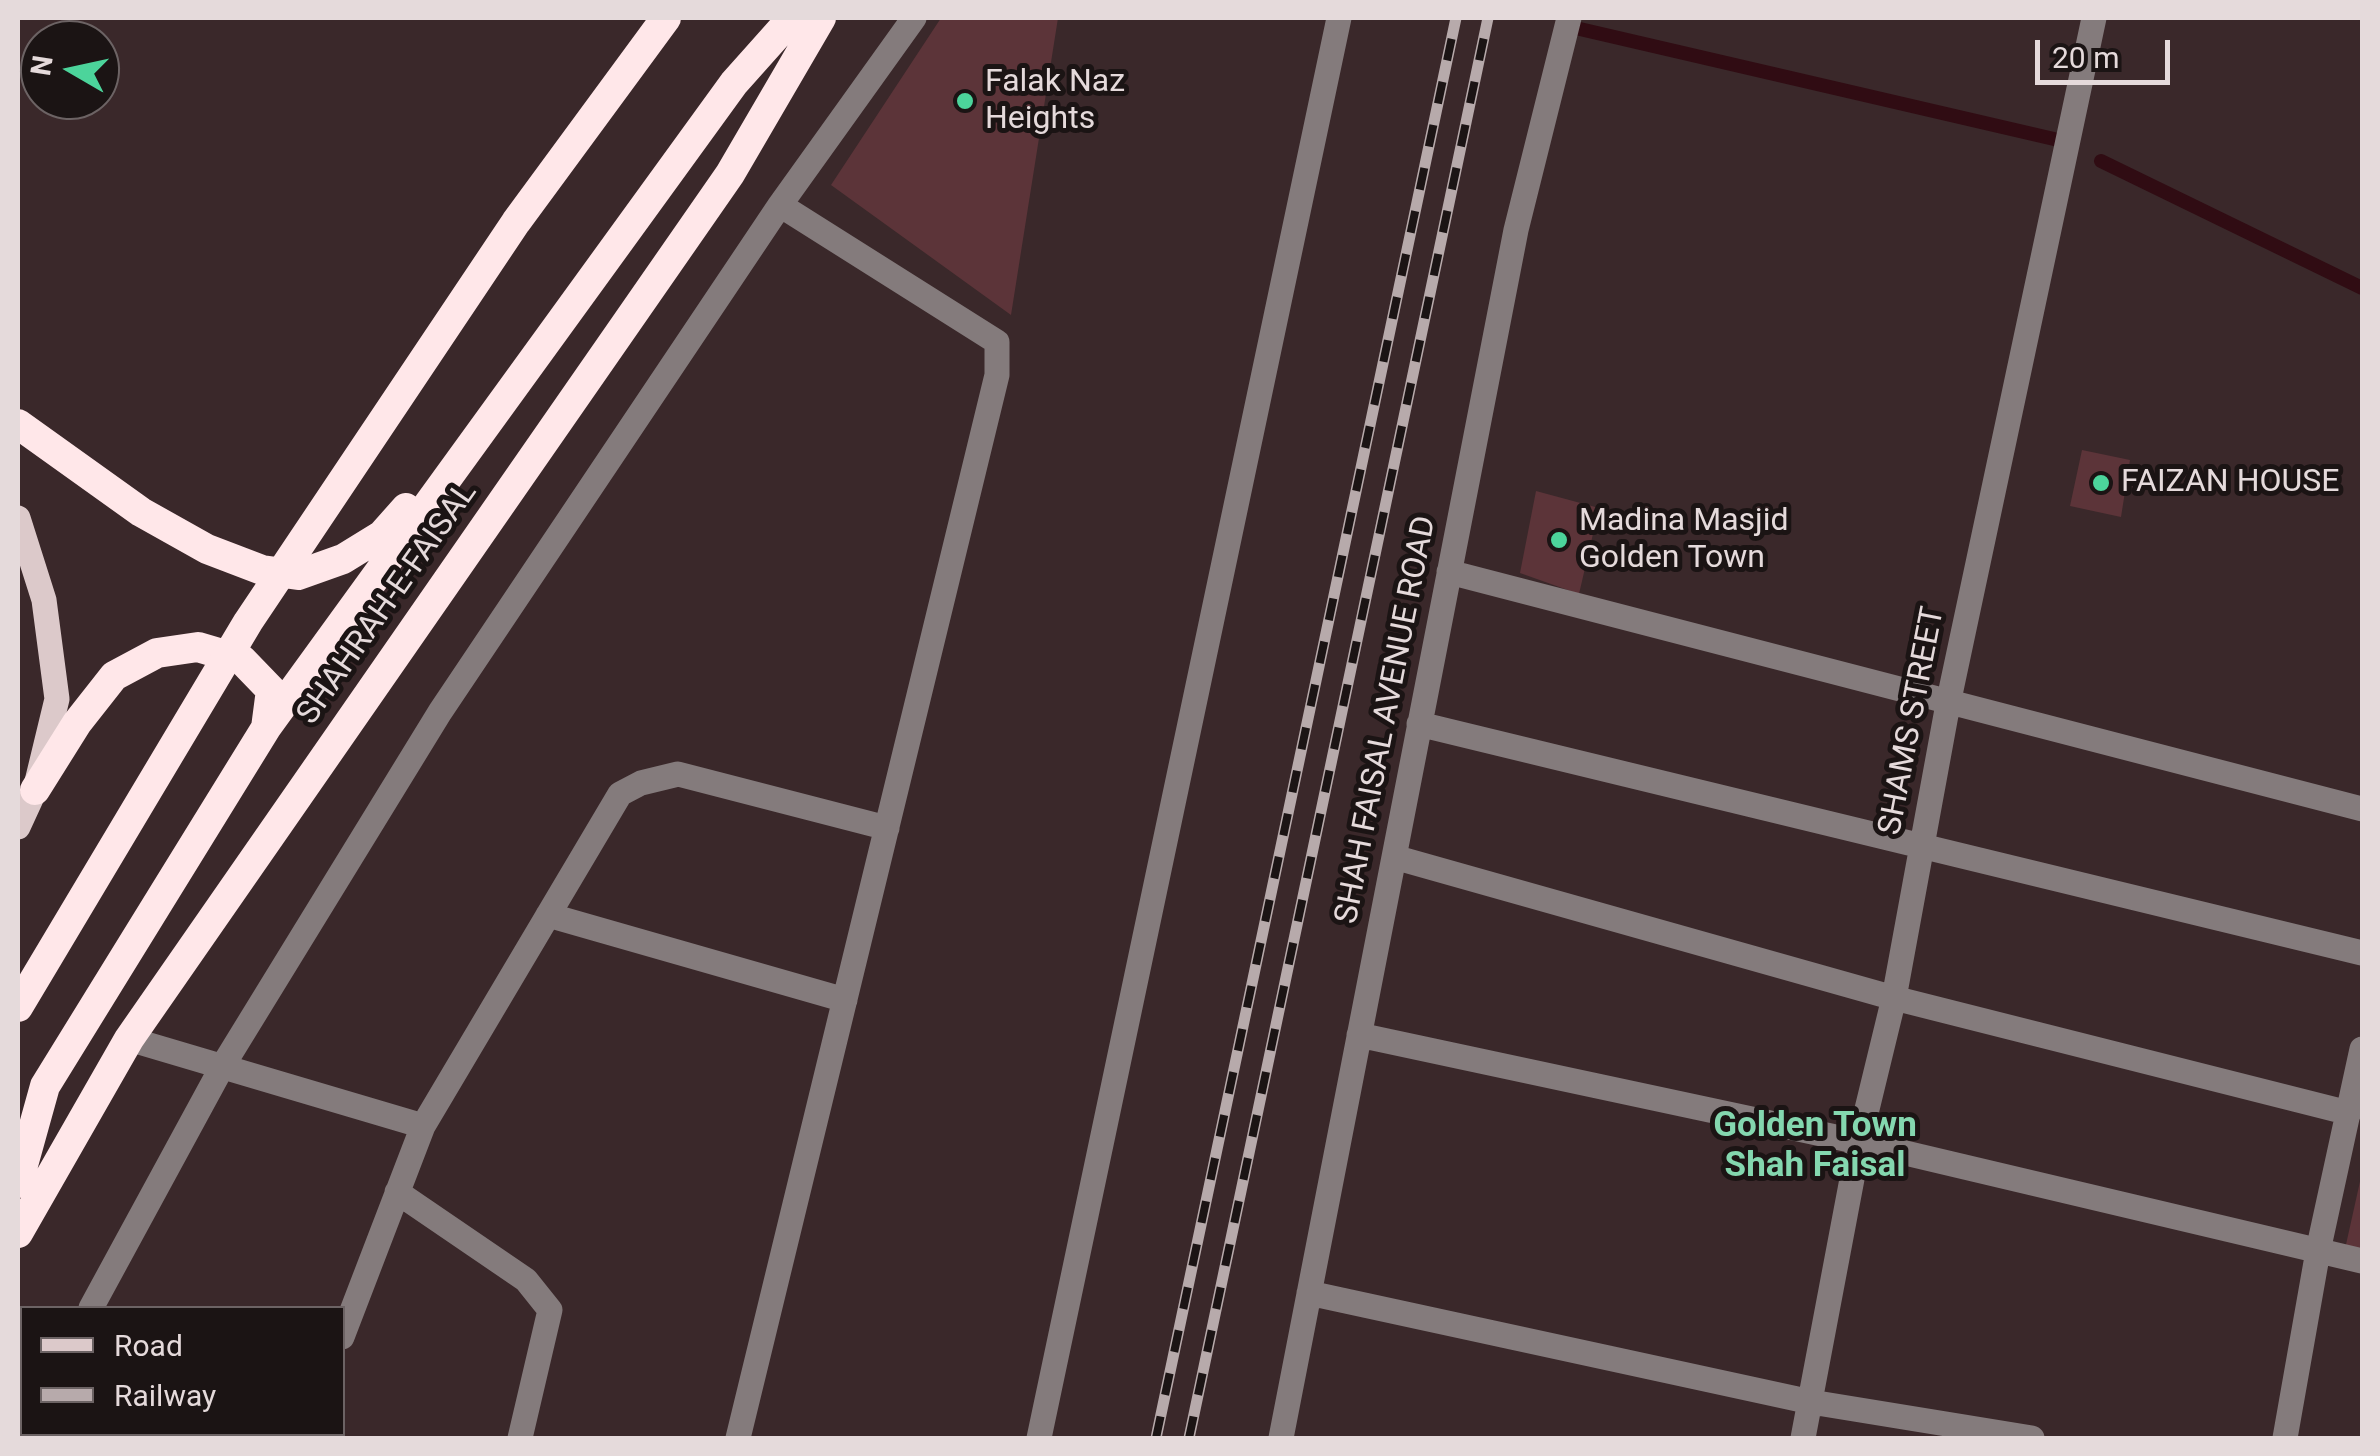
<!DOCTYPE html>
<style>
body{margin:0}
#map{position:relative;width:2380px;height:1456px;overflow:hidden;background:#3a282a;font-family:Roboto,sans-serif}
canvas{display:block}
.frame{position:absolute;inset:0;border:20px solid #e5dadb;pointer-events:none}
.legend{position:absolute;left:20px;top:1306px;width:325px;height:130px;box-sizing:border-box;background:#1b1414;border:2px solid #6c6364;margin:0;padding:12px 18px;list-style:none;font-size:30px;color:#e5dadb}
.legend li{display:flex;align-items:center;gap:20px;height:50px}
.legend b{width:50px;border:2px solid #6c6364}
.north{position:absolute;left:20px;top:20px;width:100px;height:100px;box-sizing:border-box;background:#1b1414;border:2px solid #6c6364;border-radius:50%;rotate:279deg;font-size:28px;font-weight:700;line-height:40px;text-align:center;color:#e5dadb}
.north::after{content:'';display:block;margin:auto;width:35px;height:45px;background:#4cd49b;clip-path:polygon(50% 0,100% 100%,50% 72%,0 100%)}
.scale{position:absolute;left:2035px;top:40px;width:135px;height:45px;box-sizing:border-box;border:5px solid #e5dadb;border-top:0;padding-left:12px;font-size:30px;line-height:35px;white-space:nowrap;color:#e5dadb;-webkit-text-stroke:8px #1b1414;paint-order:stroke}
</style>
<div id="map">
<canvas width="2380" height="1456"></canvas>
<div class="frame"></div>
<ul class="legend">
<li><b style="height:12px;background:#dcc9ca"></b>Road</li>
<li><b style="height:12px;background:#b7aaab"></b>Railway</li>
</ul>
<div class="north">N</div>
<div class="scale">20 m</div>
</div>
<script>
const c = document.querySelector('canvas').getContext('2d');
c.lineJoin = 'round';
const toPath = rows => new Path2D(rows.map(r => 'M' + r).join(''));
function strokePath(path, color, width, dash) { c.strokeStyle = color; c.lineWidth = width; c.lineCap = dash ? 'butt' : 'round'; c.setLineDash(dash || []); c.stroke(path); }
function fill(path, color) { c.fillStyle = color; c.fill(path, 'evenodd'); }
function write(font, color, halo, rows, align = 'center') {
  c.font = font + ' Roboto,sans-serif'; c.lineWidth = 10; c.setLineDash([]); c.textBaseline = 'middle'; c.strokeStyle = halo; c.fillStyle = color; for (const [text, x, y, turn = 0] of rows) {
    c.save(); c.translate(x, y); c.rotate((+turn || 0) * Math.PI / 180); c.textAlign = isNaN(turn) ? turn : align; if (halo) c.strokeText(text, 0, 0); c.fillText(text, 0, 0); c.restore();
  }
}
const stream = toPath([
 [1567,26,2054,139],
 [2101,161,2362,288]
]);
const building = toPath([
 [941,18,1058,18,1011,315,831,185],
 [2082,450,2130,460,2121,517,2070,506],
 [1536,491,1599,508,1579,594,1520,573],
 [2361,1177,2362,1177,2362,1253,2345,1249]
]);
const minor = toPath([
 [1449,572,2362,809],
 [1419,724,2362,953],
 [1394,857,1894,998,2349,1113],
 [548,915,845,1000],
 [1359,1035,1859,1142,2362,1261],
 [129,1039,423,1126],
 [397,1192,526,1280,550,1310,520,1438],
 [1309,1293,1811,1402,2032,1438],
 [91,1308,222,1067,440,712,780,205,914,18],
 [342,1337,423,1126,620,794,641,783,678,774,887,828],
 [26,1434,43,1438],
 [304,1438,306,1434],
 [738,1438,997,375,997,342,780,205],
 [1039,1438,1339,18],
 [1281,1438,1516,230,1569,18],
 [1803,1438,1859,1142,1894,998,1948,704,2094,18],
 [2285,1438,2318,1251,2362,1049]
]);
const major = toPath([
 [18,518,44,600,57,699,35,790,18,827]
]);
const highway = toPath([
 [18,424,141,512,207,549,262,570,298,575,343,559,382,535,406,508],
 [266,728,734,83,792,18],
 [18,1183,45,1086,266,728,271,690,242,660,198,647,157,653,114,676,77,723,35,790],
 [18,1233,129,1039,730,174,821,18]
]);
const rail = toPath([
 [1156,1438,1456,18],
 [1189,1438,1488,18]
]);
const highwayBridge = toPath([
 [18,1007,248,622,516,222,666,18]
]);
const markers = [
 [965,101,10,"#4cd49b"],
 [2101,483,10,"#4cd49b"],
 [1559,540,10,"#4cd49b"]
];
const poiNames = [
 ["Falak Naz",985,83],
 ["Heights",985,120],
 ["FAIZAN HOUSE",2121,483],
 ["Madina Masjid",1579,522],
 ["Golden Town",1579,559]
];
const streetNames = [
 ["SHAHRAH-E-FAISAL",388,604,-55],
 ["SHAH FAISAL AVENUE ROAD",1387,720,-79],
 ["SHAMS STREET",1913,721,-79]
];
const neighbourhoodNames = [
 ["Golden Town",1815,1127],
 ["Shah Faisal",1815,1167]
];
strokePath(stream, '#300c13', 14);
fill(building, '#5c3439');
strokePath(minor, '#847b7c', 25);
strokePath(major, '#dcc9ca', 25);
strokePath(highway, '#ffe7e9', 30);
strokePath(rail, '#b7aaab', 11);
strokePath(rail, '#1b1414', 8, [22]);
strokePath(highwayBridge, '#ffe7e9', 30);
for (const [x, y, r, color] of markers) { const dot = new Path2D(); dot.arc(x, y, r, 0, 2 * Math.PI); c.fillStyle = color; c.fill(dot); strokePath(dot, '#1b1414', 4); }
write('32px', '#e5dadb', '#1b1414', poiNames, 'left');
write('32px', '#e5dadb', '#1b1414', streetNames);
write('bold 35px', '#84d7af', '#1b1414', neighbourhoodNames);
</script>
